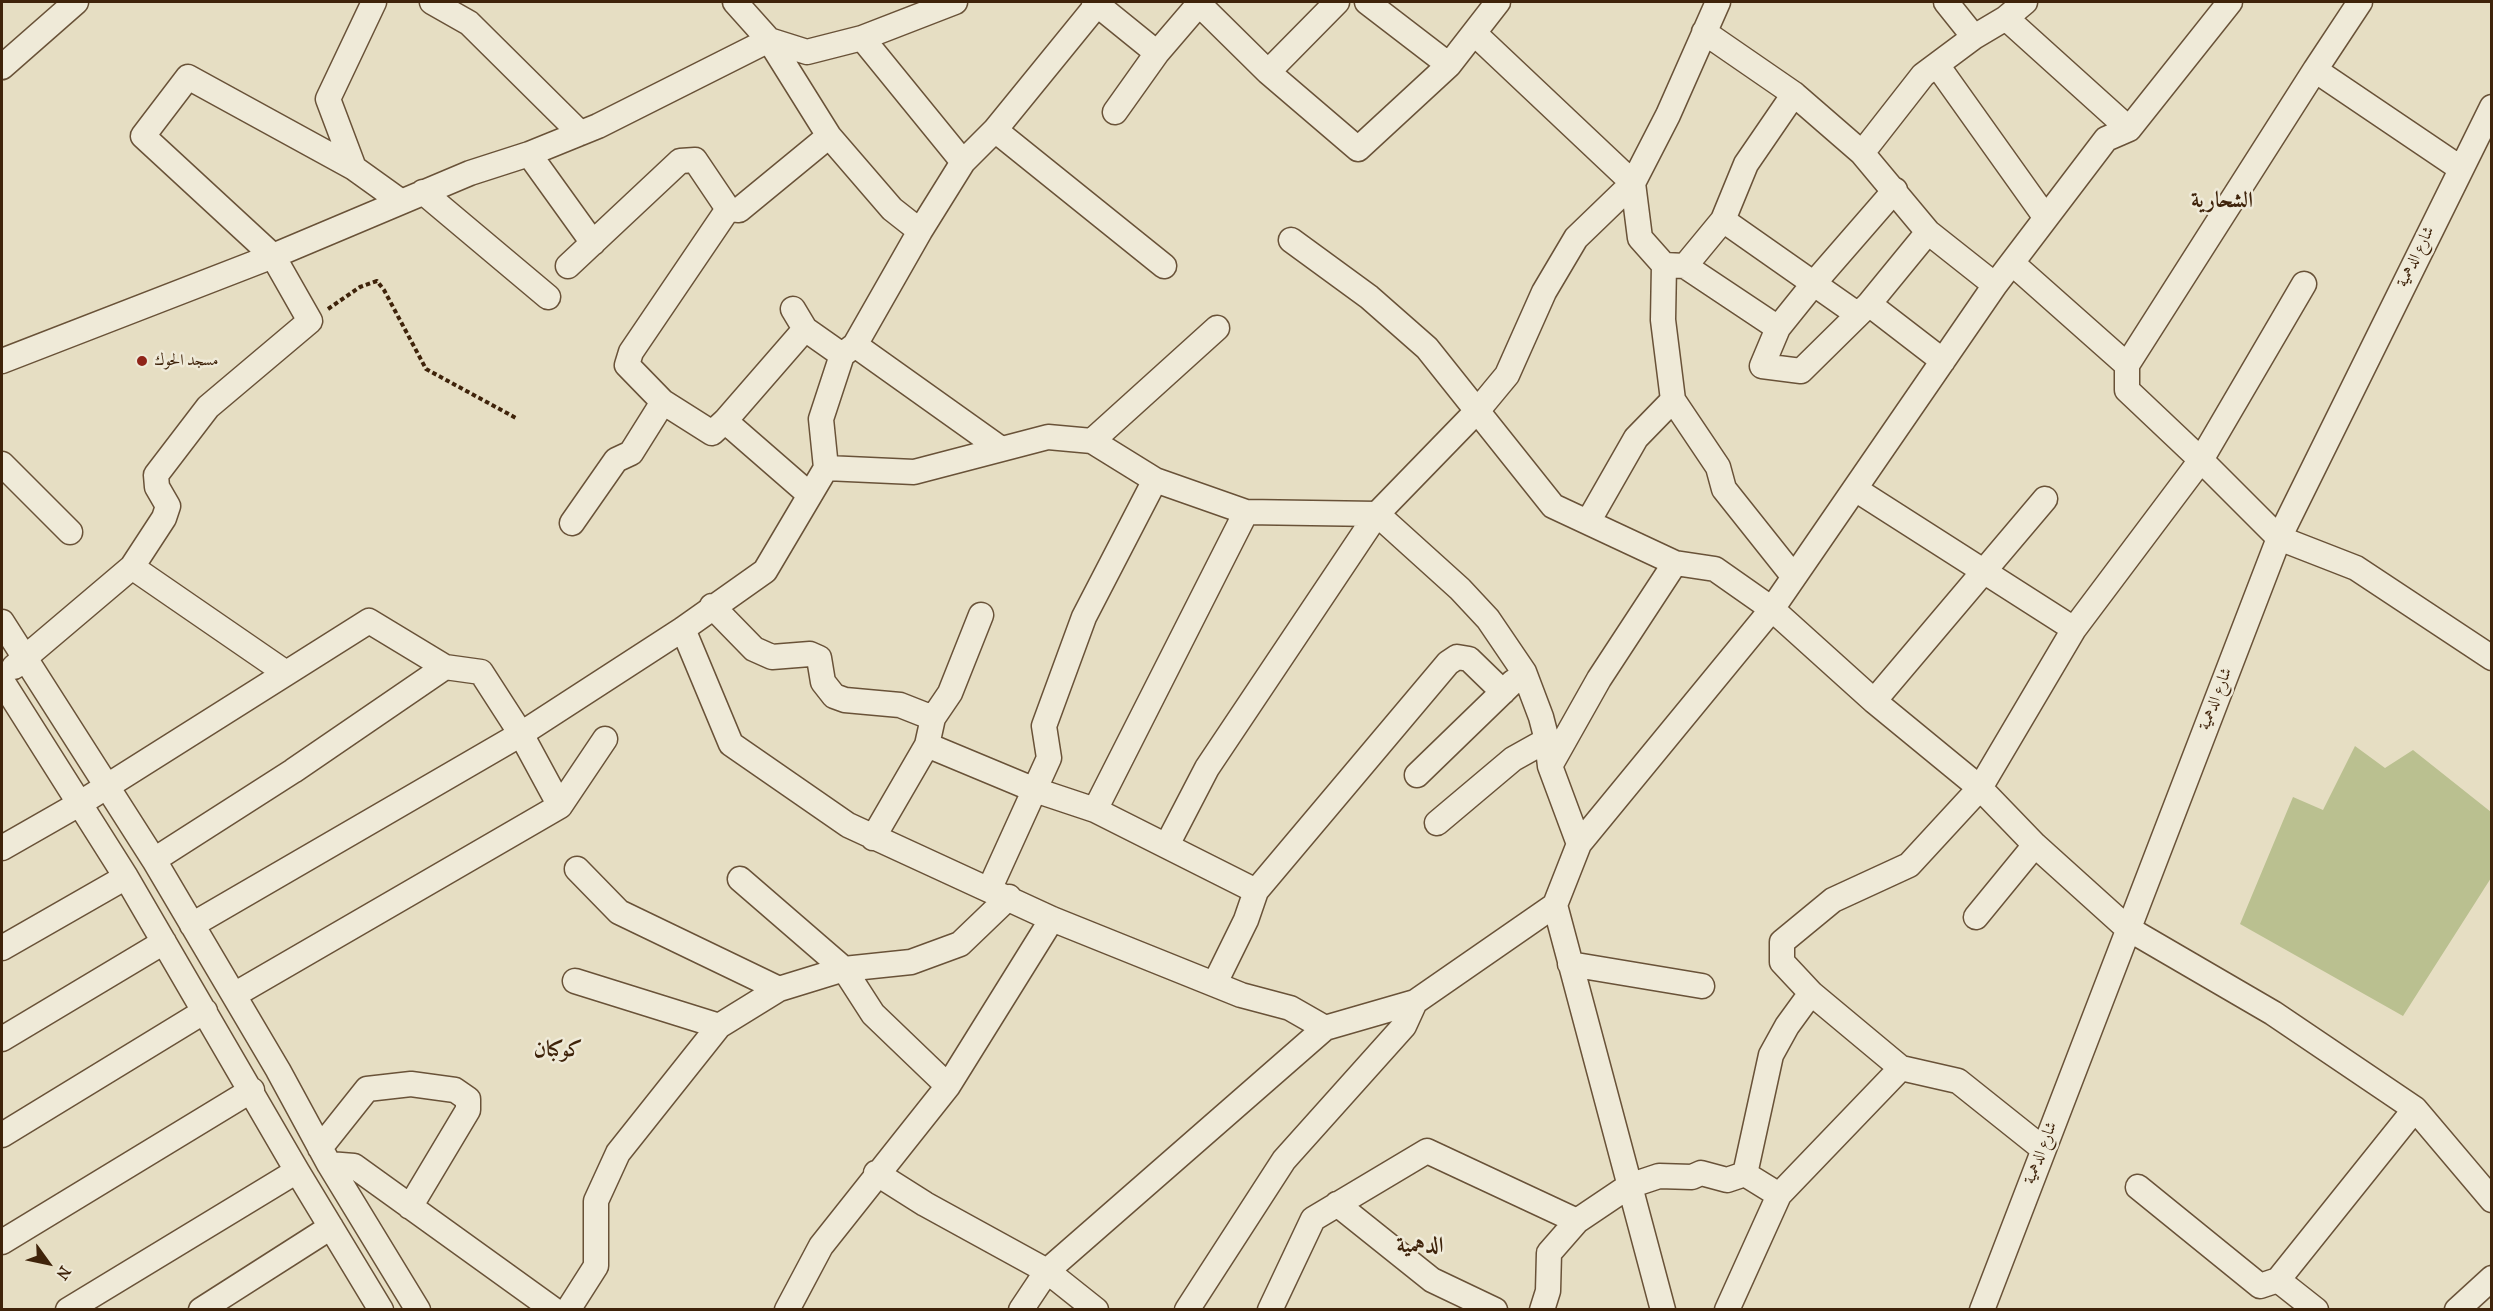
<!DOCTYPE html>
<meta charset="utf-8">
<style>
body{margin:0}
#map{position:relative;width:2493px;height:1311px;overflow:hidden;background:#e6dec3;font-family:"IM FELL French Canon",serif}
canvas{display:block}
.frame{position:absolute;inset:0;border:3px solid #3f230a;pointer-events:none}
.north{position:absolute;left:18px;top:1233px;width:60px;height:60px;-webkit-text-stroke:4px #efead8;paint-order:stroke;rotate:123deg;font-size:16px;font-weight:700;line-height:24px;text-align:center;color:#3f230a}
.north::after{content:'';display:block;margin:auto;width:21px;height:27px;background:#3f230a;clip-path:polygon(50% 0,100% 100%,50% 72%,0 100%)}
</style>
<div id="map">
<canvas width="2493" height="1311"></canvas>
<div class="frame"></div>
<div class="north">N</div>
</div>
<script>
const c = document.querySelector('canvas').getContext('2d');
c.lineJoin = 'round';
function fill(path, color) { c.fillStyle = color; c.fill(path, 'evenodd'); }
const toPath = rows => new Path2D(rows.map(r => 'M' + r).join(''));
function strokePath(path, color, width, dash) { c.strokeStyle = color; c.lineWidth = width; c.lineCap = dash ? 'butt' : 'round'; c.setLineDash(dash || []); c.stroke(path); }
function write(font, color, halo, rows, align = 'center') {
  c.font = font + ' "IM FELL French Canon",Amiri,serif'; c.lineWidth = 5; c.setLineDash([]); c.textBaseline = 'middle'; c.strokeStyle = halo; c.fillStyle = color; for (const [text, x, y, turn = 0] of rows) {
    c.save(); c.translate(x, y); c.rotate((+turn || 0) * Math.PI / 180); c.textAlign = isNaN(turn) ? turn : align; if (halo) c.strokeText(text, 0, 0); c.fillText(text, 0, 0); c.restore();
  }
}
const green = toPath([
 [2355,746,2385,768,2413,750,2491,812,2491,878,2403,1016,2240,924,2293,797,2323,810]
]);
const path = toPath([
 [328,309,360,287,377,281,384,290,426,369,516,418]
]);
const minor = toPath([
 [432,2,469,23,580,133],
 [735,2,769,40,829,136,892,209,920,231],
 [1094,2,1157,53],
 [1367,2,1449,65],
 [1718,2,1668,115,1633,183,1640,238,1664,265,1685,266,1778,328],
 [1946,2,1974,37],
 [2006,18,2025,2],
 [1704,32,1794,94,1862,153,1928,232,1995,285],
 [862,38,963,162],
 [1937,65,2046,218],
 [2,67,76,2],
 [2315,70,2360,2],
 [1268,72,1337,2],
 [1115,112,1157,53,1199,4,1268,72,1358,149,1449,65,1498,2],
 [995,130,1164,266],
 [1862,153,1923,75,1974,37,2006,18,2129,129],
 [529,154,593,243],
 [354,168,328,99,374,2],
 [1895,190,1815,282,1778,328,1762,366,1801,371,1869,304,1928,232],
 [423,192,548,297],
 [728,209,631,352,627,365,663,402,712,433,725,421,805,329],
 [728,209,739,210,829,136],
 [1723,220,1857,314],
 [1291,240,1369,297,1427,348,1553,506,1675,563],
 [2012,263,2127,365,2315,70,2460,168],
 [1664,265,1663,320,1673,400,1718,467,1724,489,1794,577],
 [568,266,680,161,695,160,728,209],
 [1685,266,1723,220,1746,164,1794,94],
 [1869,304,1943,361],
 [793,309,805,329,842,355],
 [855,345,1001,449],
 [2,361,273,256,470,173,529,154,598,126,769,40,807,52,862,38,955,2],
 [2127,365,2127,390,2201,460,2304,284],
 [725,421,810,495],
 [1092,441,1217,328],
 [2,464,70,532],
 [826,468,821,419,842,355,855,345,920,231,963,162,995,130,1096,6],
 [1855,489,2074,629],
 [1588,522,1636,438,1673,400],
 [572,523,616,460,631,453,663,402],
 [132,567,164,518,168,506,157,487,156,475,208,407,310,321,273,256,143,136,188,77,354,168,400,201],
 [712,606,754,649,772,657,810,654,819,658,823,682,834,696,845,700,900,705,933,718],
 [2,622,154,860,278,1070,329,1164,418,1310],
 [683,629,731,744,848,825,1052,919,1241,995,1290,1008,1325,1028],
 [14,667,132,567,286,673],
 [2,681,126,877,297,1171,381,1310],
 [1874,701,2045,499],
 [927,745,1035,790,1095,810,1256,891],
 [1550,766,1599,679,1675,563,1715,569,1772,609,1874,701,1980,788,2035,845,2127,928,2273,1013,2415,1109,2492,1200],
 [1417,775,1513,682],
 [1095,810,1246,512],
 [1437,823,1513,759,1547,740],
 [873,838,927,745,933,718,950,693,981,615],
 [1167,845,1207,768,1377,514,1478,410,1507,375,1544,292,1576,238,1633,183,1474,33],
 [2,848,79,804,369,621,445,667],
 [154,860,293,771,445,667,481,672,521,734,560,806],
 [577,869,619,912,779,989],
 [740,879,844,969,873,1014,948,1086],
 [989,890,1049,758,1044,726,1084,617,1155,480],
 [1555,905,1663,1310],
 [1976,917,2035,845],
 [192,925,521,734,683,629,765,571,826,468,914,472,1048,437,1092,441,1155,480,1246,512,1377,514,1460,589,1488,619,1524,672,1541,717,1547,740,1550,766,1579,844],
 [2,948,126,877],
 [1570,964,1702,986],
 [575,981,719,1026],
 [1215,983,1246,920,1256,891,1448,663,1457,657,1469,659,1503,692],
 [234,995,560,806,605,739],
 [2,1039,164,942],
 [2,1135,205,1011],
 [320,1148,367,1089,411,1084,455,1090,468,1099,468,1110,410,1207],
 [2042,1148,1958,1081,1901,1068,1811,993,1782,962,1782,942,1833,900,1909,865,1980,788,2074,629,2201,460,2279,538,2356,568,2492,658],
 [329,1164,354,1166,554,1310],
 [876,1173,925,1204,1047,1271,1096,1310],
 [2138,1187,2260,1286,2278,1280],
 [1779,1195,1745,1174,1771,1055,1787,1026,1811,993],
 [1337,1204,1432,1280,1495,1310],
 [2,1242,252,1090],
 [68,1310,297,1171],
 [201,1310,331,1227],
 [568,1310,596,1266,596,1201,618,1153,719,1026,779,989,844,969,911,962,960,944,1009,897],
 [787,1310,821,1246,948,1086,1052,919],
 [1021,1310,1047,1271,1325,1028,1415,1002,1555,905,1579,844,1772,609,1995,285,2106,139,2129,129,2230,2],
 [1187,1310,1284,1160,1404,1026,1415,1002],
 [1270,1310,1313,1219,1427,1151,1577,1221],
 [1542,1310,1548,1291,1549,1253,1577,1221,1629,1186,1659,1176,1692,1177,1701,1173,1727,1180,1745,1174],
 [1727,1310,1779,1195,1901,1068],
 [1982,1310,2279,538,2492,107],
 [2316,1310,2278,1280,2415,1109],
 [2457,1310,2492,1278]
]);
const markers = [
 [142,361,6,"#8f2418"]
];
const streetNames = [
 ["شارع الدهمية",2416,257,-64],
 ["شارع الدهمية",2216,699,-69],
 ["شارع الدهمية",2041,1153,-69]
];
const poiNames = [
 ["مسجد الحوك",154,361]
];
const districtNames = [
 ["الشحارية",2222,202],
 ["كوكبان",558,1051],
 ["الدهمية",1420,1247]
];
fill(green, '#bac090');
strokePath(minor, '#695238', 27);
strokePath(path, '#3f230a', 4, [4.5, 3]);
strokePath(minor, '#efead8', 24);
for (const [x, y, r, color] of markers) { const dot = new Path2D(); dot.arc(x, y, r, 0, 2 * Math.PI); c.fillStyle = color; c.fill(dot); strokePath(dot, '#efead8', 2); }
write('16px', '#3f230a', '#efead8', streetNames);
write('16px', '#3f230a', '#efead8', poiNames, 'left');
write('bold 22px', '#3f230a', '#efead8', districtNames);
</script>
